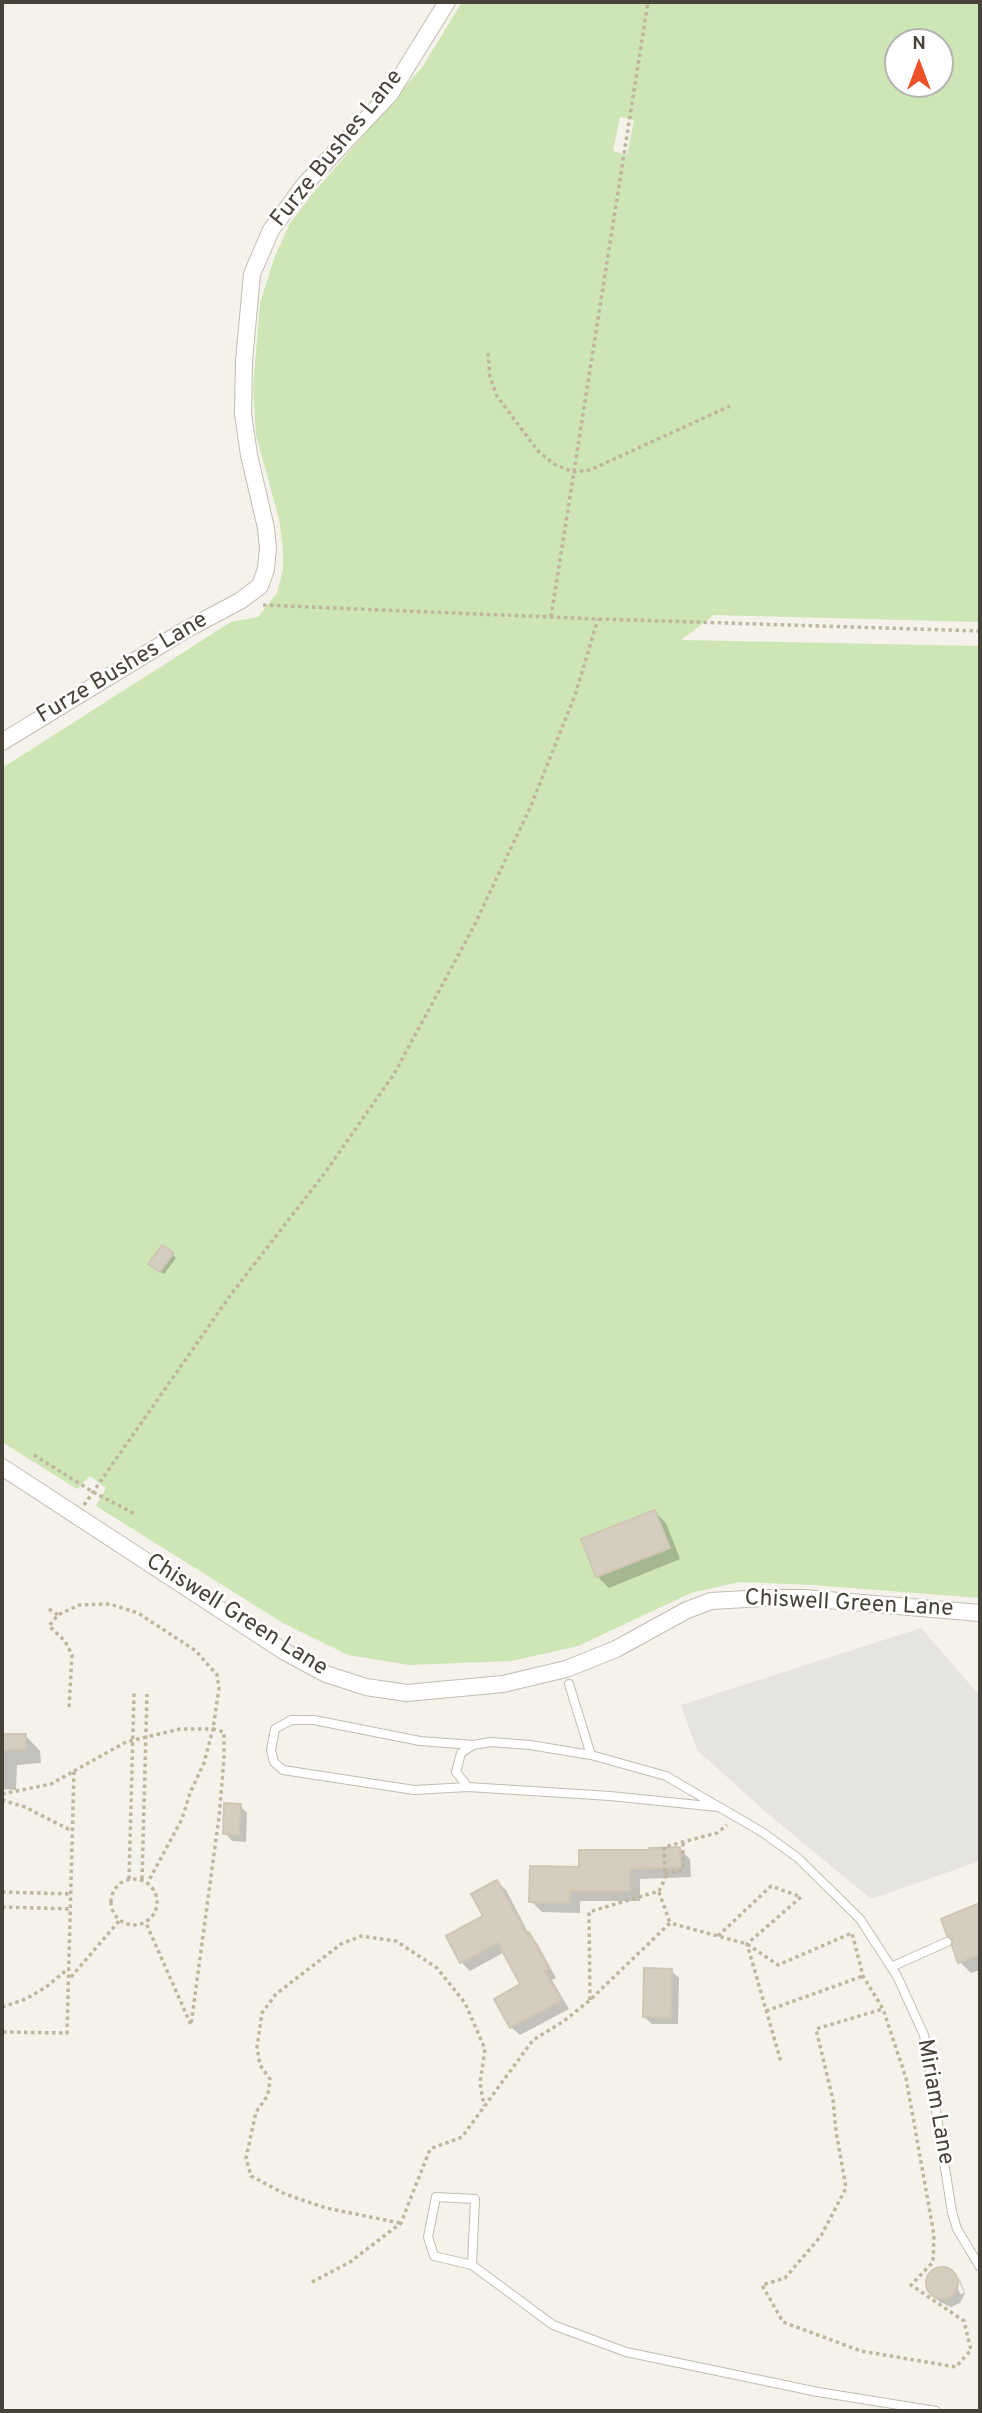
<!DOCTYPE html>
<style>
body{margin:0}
#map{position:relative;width:982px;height:2413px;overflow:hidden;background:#f4f2ea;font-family:Overpass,sans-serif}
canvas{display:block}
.frame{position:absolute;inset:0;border:4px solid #484339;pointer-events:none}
.north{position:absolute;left:884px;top:28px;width:70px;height:70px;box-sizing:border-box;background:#fff;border:2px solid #b6b4b0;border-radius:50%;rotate:0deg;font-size:19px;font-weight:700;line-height:28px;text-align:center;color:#484339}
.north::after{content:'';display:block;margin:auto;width:24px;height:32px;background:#ec512a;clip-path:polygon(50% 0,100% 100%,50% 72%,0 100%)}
</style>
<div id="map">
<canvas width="982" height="2413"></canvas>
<div class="frame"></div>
<div class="north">N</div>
</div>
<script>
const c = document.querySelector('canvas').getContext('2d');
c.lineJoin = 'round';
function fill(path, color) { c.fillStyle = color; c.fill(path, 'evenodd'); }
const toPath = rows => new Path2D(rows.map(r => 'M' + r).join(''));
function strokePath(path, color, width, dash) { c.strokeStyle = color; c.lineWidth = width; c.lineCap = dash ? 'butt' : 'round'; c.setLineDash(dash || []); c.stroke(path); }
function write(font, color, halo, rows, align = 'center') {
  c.font = font + ' Overpass,sans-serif'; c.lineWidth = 5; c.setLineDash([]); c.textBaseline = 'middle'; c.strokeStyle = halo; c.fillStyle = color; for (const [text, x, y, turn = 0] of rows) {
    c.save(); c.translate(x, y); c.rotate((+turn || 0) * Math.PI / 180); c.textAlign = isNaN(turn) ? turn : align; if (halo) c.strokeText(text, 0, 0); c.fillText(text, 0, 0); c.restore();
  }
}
const green = toPath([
 [462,2,980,2,980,622,714,615,681,640,980,646,980,1598,813,1585,739,1582,691,1593,578,1646,512,1661,409,1665,348,1655,283,1623,96,1506,106,1488,90,1476,77,1489,2,1442,2,768,231,622,258,617,277,593,283,570,283,549,279,519,256,435,253,389,260,303,275,256,290,223,310,197,423,66],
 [898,42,940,42,940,84,898,84],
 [620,117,634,120,627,155,613,151]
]);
const parking = toPath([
 [921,1628,980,1696,980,1861,871,1899,767,1813,697,1750,681,1705]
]);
const shadow = toPath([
 [173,1255,176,1258,164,1274,153,1267],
 [655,1512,666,1523,680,1559,609,1588,597,1576],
 [2,1735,25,1735,40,1751,41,1763,17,1765,16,1790,2,1789],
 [240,1806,247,1813,246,1842,232,1841,225,1833],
 [679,1849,690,1859,691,1877,640,1879,640,1901,580,1901,580,1913,542,1912,531,1901,581,1869,651,1852],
 [497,1882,506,1890,530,1936,537,1943,556,1978,552,1980,569,2009,520,2035,511,2027,523,1985,505,1952,470,1971,461,1962,485,1917],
 [980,1905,980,1970,971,1973,960,1962,955,1941,943,1920],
 [671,1971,679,1978,678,2024,652,2024,644,2017],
 [941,2268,955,2275,953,2275,960,2294,964,2293,958,2278,960,2280,965,2293,960,2303,951,2307,940,2302,932,2295,927,2283,931,2273]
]);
const building = toPath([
 [162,1245,174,1253,160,1272,148,1264,162,1245],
 [655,1510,670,1548,596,1577,581,1539,655,1510],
 [2,1734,26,1734,26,1749,2,1750,2,1734],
 [224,1803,241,1804,239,1835,223,1834,224,1803],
 [680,1847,681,1867,630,1869,630,1891,570,1891,570,1903,529,1902,530,1866,579,1867,579,1850,649,1850,649,1848,680,1847],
 [497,1880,529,1938,529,1932,549,1969,544,1971,562,2000,510,2028,494,1999,520,1984,498,1943,460,1963,446,1936,483,1916,471,1894,497,1880],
 [980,1903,980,1954,958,1963,952,1946,953,1940,947,1936,941,1919,980,1903],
 [644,1968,672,1969,671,2018,643,2017,644,1968],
 '926 2283a16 16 0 1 1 32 0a16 16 0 1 1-32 0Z'
]);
const path = toPath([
 [488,353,490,377,497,396,538,451,554,464,573,472,590,470,730,406],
 [263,605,598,619,980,631],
 [551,617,648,2],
 [34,1455,93,1492,135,1514],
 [84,1505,232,1293,324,1174,394,1074,473,928,530,808,575,695,598,619],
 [49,1609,58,1615],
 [69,1707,72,1655,65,1641,49,1626,58,1615,79,1605,110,1604,138,1613,196,1651,217,1675,219,1688,213,1729,224,1732,224,1759,219,1817,191,2025,146,1923],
 [74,1771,126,1742,180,1729,213,1729,204,1763,190,1793,182,1819,148,1882],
 [2,1794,51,1784,74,1771,67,2033,2,2032],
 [2,1800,25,1807,72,1831],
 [665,1874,683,1870,683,1842],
 '111 1902a23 23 0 1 1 46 0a23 23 0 1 1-46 0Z',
 [129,1879,134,1693],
 [142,1879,147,1694],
 [2,1892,71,1894],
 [659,1892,670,1923],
 [2,1907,71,1909],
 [718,1936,771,1886,801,1897,747,1944,781,2062],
 [71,1977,120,1920],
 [590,2000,589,1912,659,1891,665,1879,664,1847,717,1833,727,1825],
 [2,2007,26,1999,46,1987,69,1968],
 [766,2011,863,1976],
 [400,2223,326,2208,285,2194,251,2176,246,2158,256,2112,268,2095,270,2079,260,2065,257,2047,262,2013,276,1994,341,1944,361,1936,396,1941,437,1968,465,2003,485,2049,480,2083,484,2106],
 [312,2282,350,2262,401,2223,430,2149,462,2137,533,2040,564,2021,590,2000,670,1923,747,1944,778,1965,852,1933,863,1976,883,2009,906,2078,934,2235,933,2262,911,2285,964,2321,971,2350,956,2367,861,2351,783,2322,762,2285,785,2278,821,2236,846,2188,836,2131,833,2100,816,2029,883,2009]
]);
const lane = toPath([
 [569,1684,591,1755],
 [468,1787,414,1790,283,1770,274,1762,271,1750,275,1729,291,1720,314,1720,420,1741,473,1745],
 [718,1807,610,1796,468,1787,456,1772,461,1753,473,1745,491,1742,530,1745,591,1755,666,1776,762,1832,798,1858,860,1919,897,1976,924,2035,952,2212,957,2229,980,2267],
 [891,1967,947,1942],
 [472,2265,475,2199,436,2197,428,2237,434,2256,472,2265,553,2325,626,2352,818,2392,936,2411]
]);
const street = toPath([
 [2,742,187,629,240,601,260,586,266,569,268,548,266,528,249,455,243,414,244,361,252,274,271,230,305,184,390,94,447,2],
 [2,1467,285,1652,326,1674,366,1687,407,1693,503,1684,566,1669,616,1649,687,1610,711,1601,764,1598,804,1598,980,1613]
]);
const streetNames = [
 ["Furze Bushes Lane",338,149,-51],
 ["Furze Bushes Lane",123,669,-31],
 ["Chiswell Green Lane",849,1605,3],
 ["Chiswell Green Lane",236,1616,32],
 ["Miriam Lane",934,2102,80]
];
fill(green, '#cee5b6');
fill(parking, '#e6e4e1');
fill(shadow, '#0003');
fill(building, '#d5cec0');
strokePath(building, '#cfc6b4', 2);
strokePath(lane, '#c2bdb0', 10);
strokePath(street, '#c2bdb0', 18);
strokePath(path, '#c0b69f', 3.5, [3.5, 3.5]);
strokePath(lane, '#fff', 8);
strokePath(street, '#fff', 16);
write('23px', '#484339', '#fff', streetNames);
</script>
